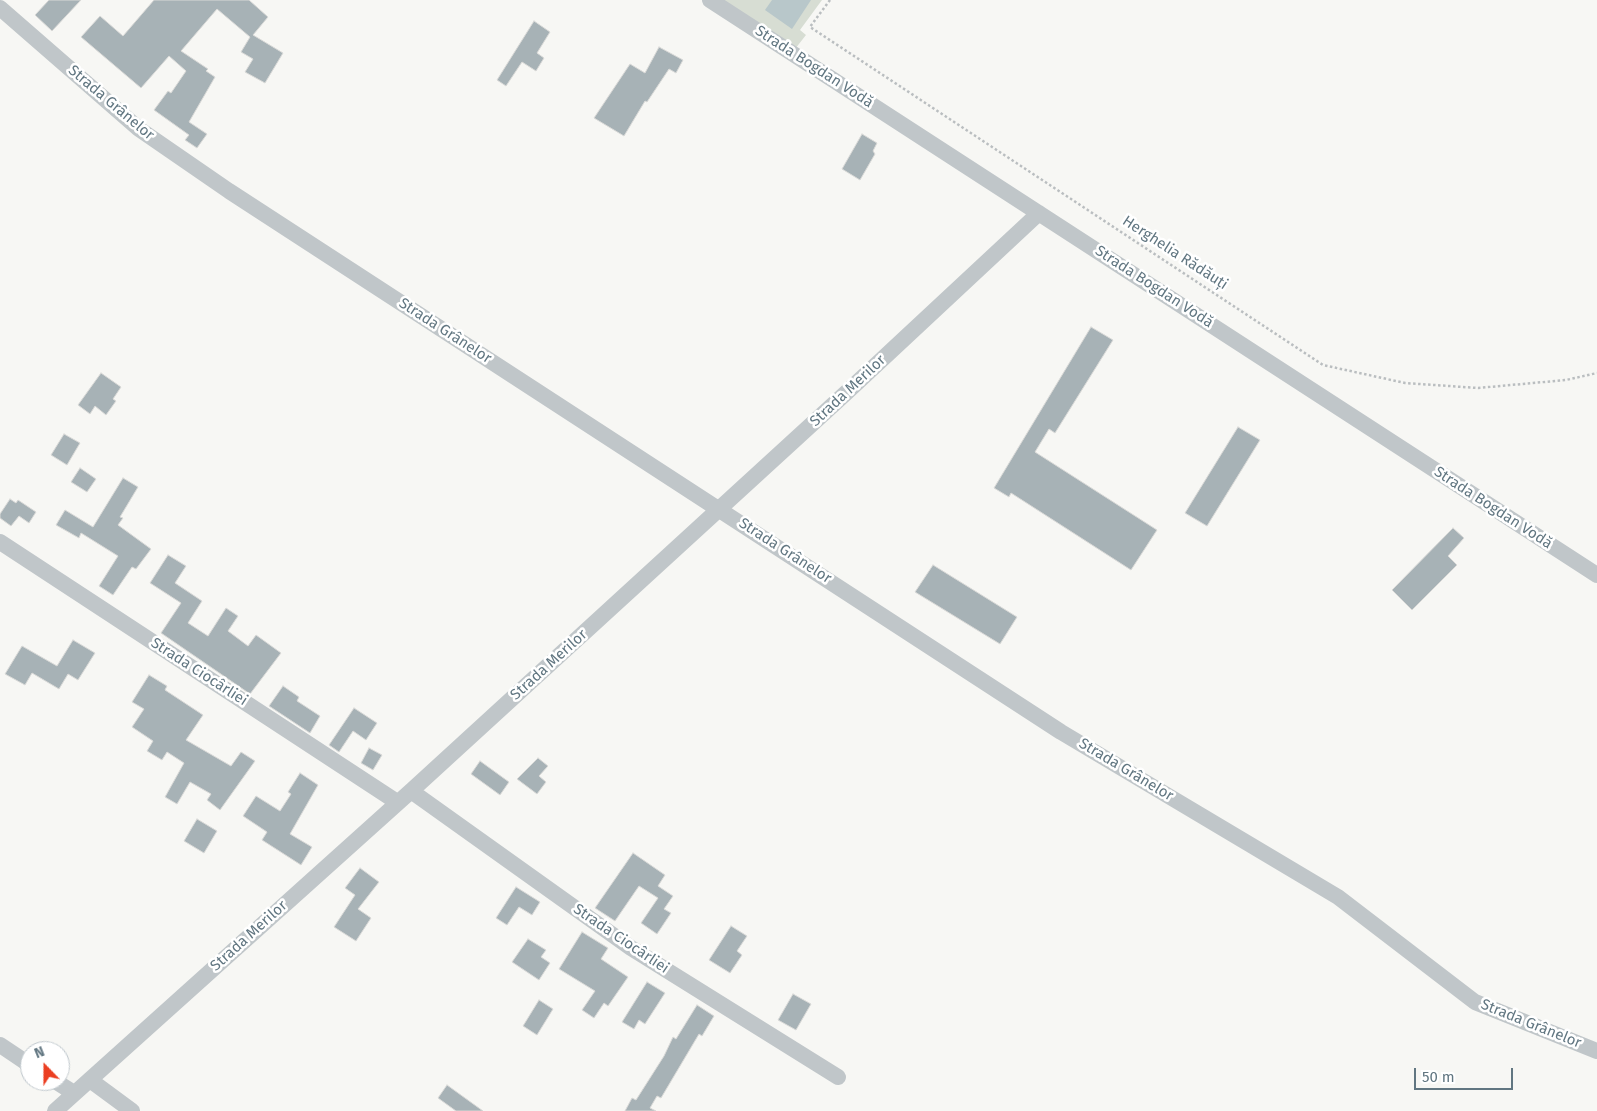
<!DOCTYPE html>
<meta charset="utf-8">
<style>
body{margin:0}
#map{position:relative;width:1597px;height:1111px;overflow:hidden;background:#f7f7f4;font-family:"Fira Sans",sans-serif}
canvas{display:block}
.north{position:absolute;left:20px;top:1041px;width:50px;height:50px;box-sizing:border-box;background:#fff;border:1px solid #c0c8cd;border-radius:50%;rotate:338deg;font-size:14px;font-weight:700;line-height:20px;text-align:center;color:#617681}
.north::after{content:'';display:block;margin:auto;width:18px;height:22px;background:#eb3e21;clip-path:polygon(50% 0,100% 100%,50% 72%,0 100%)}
.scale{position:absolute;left:1414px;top:1068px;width:99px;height:22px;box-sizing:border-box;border:2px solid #617681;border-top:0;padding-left:6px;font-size:15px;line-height:18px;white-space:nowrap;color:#617681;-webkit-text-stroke:4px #fff;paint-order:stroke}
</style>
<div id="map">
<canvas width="1597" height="1111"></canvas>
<div class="north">N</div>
<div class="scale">50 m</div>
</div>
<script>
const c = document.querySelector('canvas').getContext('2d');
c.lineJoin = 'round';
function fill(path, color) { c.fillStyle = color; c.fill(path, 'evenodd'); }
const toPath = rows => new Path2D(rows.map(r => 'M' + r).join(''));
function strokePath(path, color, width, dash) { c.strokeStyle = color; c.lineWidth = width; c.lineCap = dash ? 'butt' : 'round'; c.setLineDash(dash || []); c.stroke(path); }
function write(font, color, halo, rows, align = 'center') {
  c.font = font + ' "Fira Sans",sans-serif'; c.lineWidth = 5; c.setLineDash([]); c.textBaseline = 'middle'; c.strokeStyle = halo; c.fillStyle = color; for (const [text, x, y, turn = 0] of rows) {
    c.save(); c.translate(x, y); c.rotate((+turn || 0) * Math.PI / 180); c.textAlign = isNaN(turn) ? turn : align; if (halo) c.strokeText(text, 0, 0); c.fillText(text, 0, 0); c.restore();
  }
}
const green = toPath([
 [717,0,822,0,800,30,806,35,795,49]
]);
const water = toPath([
 [772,0,811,0,792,29,765,10]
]);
const building = toPath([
 [49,0,81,0,52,31,35,15,49,0],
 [154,0,249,0,268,17,253,35,283,53,265,83,245,72,253,59,241,52,250,37,217,9,181,51,208,69,206,71,215,77,189,122,207,134,197,148,185,140,189,135,154,110,168,91,171,93,186,71,169,56,141,88,81,37,100,16,123,36,154,0],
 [534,21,550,32,537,53,544,58,536,71,522,62,506,86,497,80,534,21],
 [659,47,683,60,676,73,669,69,647,102,645,101,624,136,594,118,630,64,645,73,659,47],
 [862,134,877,143,873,151,875,154,860,180,842,169,862,134],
 [1091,327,1113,340,1055,433,1049,429,1035,452,1157,530,1131,570,1011,493,1009,497,994,488,1091,327],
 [101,373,121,387,113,399,116,401,106,415,95,406,90,414,78,405,101,373],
 [1238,427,1260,440,1207,526,1185,513,1238,427],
 [64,434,80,443,67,465,51,455,64,434],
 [80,468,96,479,87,492,71,482,80,468],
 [123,478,138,487,120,517,123,518,118,525,151,549,136,569,132,567,113,595,99,586,118,556,81,533,79,538,56,525,65,510,93,527,123,478],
 [10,499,16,503,18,500,36,512,29,523,19,516,11,526,0,518,0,514,10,499],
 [1453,528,1464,538,1448,556,1457,565,1412,610,1392,590,1453,528],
 [168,555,186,566,175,583,202,601,188,623,208,636,226,608,238,616,228,631,248,646,256,635,281,653,250,694,161,633,181,603,150,583,168,555],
 [933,565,1017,617,1000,644,915,592,933,565],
 [73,640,95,653,78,680,68,674,59,689,32,673,25,685,5,674,22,646,57,666,73,640],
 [149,675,167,686,165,690,203,715,186,740,231,766,241,752,255,761,220,810,207,800,211,794,190,782,177,804,165,797,184,763,167,752,162,760,147,751,153,741,132,727,144,709,132,702,149,675],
 [283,686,299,697,297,701,320,716,310,733,269,706,283,686],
 [354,708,377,723,366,740,353,731,339,752,329,745,354,708],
 [369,748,382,755,373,770,361,763,369,748],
 [538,758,548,766,539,776,546,782,537,794,517,779,538,758],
 [480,761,509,782,500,795,471,774,480,761],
 [300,773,318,785,290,834,312,847,301,865,262,840,267,832,243,816,256,796,280,811,291,794,288,792,300,773],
 [197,819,217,831,204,853,184,841,197,819],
 [633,853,665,875,658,886,673,896,664,909,671,913,657,934,641,923,658,898,639,886,615,921,595,908,633,853],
 [360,868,379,882,358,909,371,918,356,941,334,927,355,895,345,888,360,868],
 [516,887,540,902,532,915,519,907,507,925,496,918,516,887],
 [731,926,747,936,737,951,742,955,730,973,709,960,731,926],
 [582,932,608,948,601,959,628,977,608,1006,604,1003,594,1018,582,1010,595,991,559,969,582,932],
 [528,939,546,950,541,957,550,963,539,980,512,962,528,939],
 [647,982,665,993,645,1024,639,1020,634,1029,622,1022,647,982],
 [793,994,811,1004,796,1030,778,1020,793,994],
 [539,1000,553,1009,537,1035,523,1026,539,1000],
 [697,1005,714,1016,702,1036,699,1034,661,1098,657,1096,650,1108,656,1111,625,1111,632,1098,636,1100,664,1056,673,1037,676,1039,697,1005],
 [447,1085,483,1111,456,1111,438,1098,447,1085]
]);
const path = toPath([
 [830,0,810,27,1323,365,1405,383,1478,388,1566,380,1597,373]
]);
const street = toPath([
 [710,0,1597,575],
 [0,8,139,129,229,191,1061,732,1338,897,1475,1002,1597,1051],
 [0,542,397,802],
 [411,791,631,948,838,1077],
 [0,1045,30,1065],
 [90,1080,132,1111],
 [55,1081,74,1093],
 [55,1111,411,791,847,392,1039,213]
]);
const streetNames = [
 ["Strada Bogdan Vodă",814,67,33],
 ["Strada Grânelor",111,103,40],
 ["Herghelia Rădăuți",1175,253,33],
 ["Strada Bogdan Vodă",1154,287,33],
 ["Strada Grânelor",445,331,33],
 ["Strada Merilor",848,391,-43],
 ["Strada Bogdan Vodă",1493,508,33],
 ["Strada Grânelor",785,551,33],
 ["Strada Merilor",549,665,-42],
 ["Strada Ciocârliei",199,672,33],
 ["Strada Grânelor",1126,770,31],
 ["Strada Merilor",249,936,-42],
 ["Strada Ciocârliei",621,939,34],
 ["Strada Grânelor",1531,1024,22]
];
fill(green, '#d7ddd3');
fill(water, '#b8c7ca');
fill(building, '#a7b2b6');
strokePath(building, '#d9d9d7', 1);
strokePath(path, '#babec0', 2.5, [2.5, 2.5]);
strokePath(street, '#c0c6c9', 16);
write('15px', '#617681', '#fff', streetNames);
</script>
